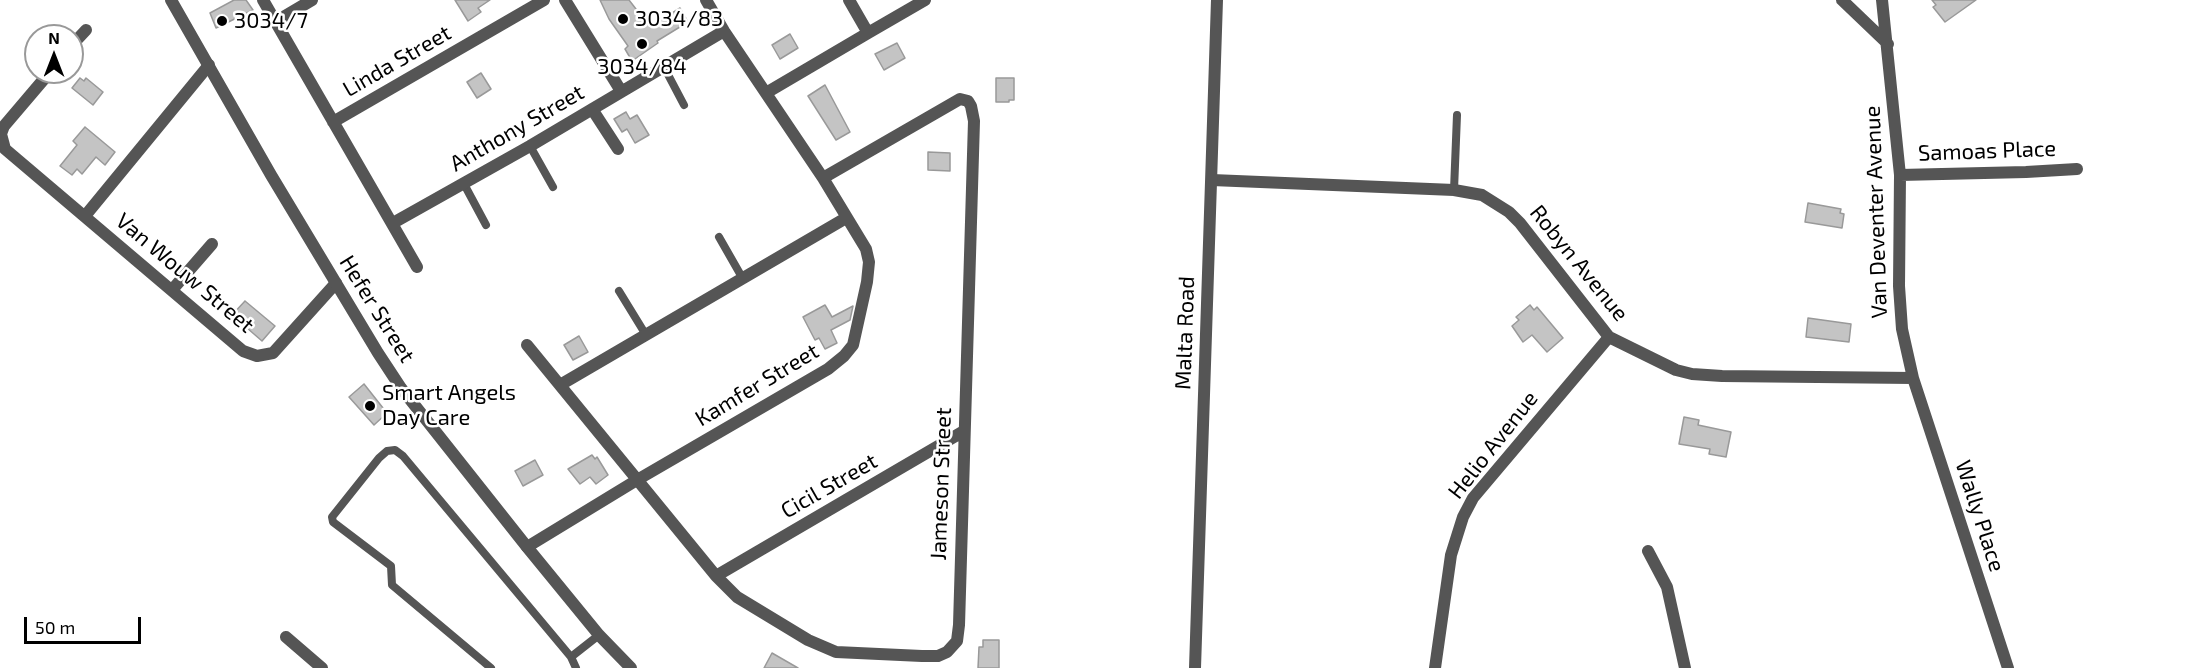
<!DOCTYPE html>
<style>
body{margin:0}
#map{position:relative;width:2206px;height:668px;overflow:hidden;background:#fff;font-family:"Exo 2",sans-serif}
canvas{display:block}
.north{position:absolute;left:24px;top:24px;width:60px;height:60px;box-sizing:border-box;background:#fff;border:2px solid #999;border-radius:50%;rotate:0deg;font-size:16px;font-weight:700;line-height:24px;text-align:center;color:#000}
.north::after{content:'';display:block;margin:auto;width:21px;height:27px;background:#000;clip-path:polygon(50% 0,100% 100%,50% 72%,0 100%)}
.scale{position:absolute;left:24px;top:617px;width:117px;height:27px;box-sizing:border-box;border:3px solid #000;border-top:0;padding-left:8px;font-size:18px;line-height:21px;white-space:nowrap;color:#000;-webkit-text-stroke:4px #fff;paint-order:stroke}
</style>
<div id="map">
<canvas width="2206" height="668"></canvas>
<div class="north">N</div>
<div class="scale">50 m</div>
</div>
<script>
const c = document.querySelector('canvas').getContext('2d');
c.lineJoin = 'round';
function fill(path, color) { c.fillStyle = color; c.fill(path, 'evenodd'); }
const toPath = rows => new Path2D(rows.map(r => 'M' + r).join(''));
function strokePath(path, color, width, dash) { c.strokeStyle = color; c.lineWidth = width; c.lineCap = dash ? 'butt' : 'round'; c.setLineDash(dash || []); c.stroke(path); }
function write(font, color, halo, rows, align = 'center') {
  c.font = font + ' "Exo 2",sans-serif'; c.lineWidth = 5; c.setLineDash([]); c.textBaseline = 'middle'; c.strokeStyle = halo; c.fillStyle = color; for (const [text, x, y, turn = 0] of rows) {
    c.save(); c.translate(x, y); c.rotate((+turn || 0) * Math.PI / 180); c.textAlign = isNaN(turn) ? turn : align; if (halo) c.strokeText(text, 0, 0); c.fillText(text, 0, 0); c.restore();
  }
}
const building = toPath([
 [234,0,246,0,253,10,216,28,210,13,234,0],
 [455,0,490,0,478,8,481,12,468,21,455,0],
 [600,0,629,0,650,27,680,8,688,22,657,41,658,43,632,61,625,49,628,46,609,19,600,0],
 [1932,0,1976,0,1945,22,1933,7,1936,5,1932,0],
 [790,34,798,48,780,59,772,45,790,34],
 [897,43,905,58,884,70,875,54,897,43],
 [481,73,491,89,477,98,467,82,481,73],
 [80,78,84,81,86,78,103,92,93,105,72,88,80,78],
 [996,78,1014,78,1014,100,1009,100,1009,102,996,102,996,78],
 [825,85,850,132,836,140,808,96,825,85],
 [626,112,630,119,637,115,649,135,635,143,627,129,622,132,614,119,626,112],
 [85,127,115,152,105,165,96,157,82,174,77,169,72,175,60,166,77,145,73,141,85,127],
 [928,152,950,153,950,171,928,170,928,152],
 [1808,203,1841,209,1840,213,1844,214,1842,228,1805,222,1808,203],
 [245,301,275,326,262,341,232,315,245,301],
 [825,305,832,317,853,306,850,320,831,330,837,343,825,349,819,338,815,340,803,317,825,305],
 [1530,305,1534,310,1537,307,1563,338,1547,352,1532,335,1523,342,1512,326,1519,320,1516,317,1530,305],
 [1808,318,1851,324,1849,342,1806,337,1808,318],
 [579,336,588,352,573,360,564,345,579,336],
 [364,384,387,413,374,425,349,397,364,384],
 [1684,417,1699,420,1698,425,1731,432,1726,457,1709,454,1710,449,1679,444,1684,417],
 [592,455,595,459,597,457,608,475,596,484,590,477,580,484,568,469,592,455],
 [535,460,543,475,523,486,515,471,535,460],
 [983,640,999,640,999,668,978,668,979,647,983,647,983,640],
 [772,653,798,668,764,668,772,653]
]);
const service = toPath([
 [664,67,684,105],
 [530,146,553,187],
 [464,184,486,225],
 [1454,190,1457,115],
 [719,237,743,279],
 [619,291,646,335],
 [571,657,599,635],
 [491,668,392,585,391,566,333,522,332,517,379,458,387,451,395,450,403,456,571,657,576,668]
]);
const minor = toPath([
 [263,0,417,267],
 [565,0,621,91],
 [1842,0,1888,44],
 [1882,0,1900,175,1899,286,1902,329,1913,378,2008,668],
 [275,22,312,0],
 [868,33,925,0],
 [72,45,86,30],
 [50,72,4,126,1,134,5,149,243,351,257,356,273,353,336,283],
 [766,93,868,33,849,0],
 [592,109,618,149],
 [333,122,544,0],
 [1900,175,2026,172,2077,169],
 [1212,180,1454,190,1482,195,1509,212,1520,223,1609,337,1676,370,1692,374,1722,376,1913,378],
 [85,216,209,65],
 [393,223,530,146,724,31],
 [172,290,212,244],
 [527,345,716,576,737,597,808,640,836,652,922,656,938,656,947,652,957,641,959,625,974,121,971,106,968,101,960,99,823,178],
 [560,385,846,218],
 [527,547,637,480,828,369,844,356,853,345,867,282,869,262,866,249,823,178,724,31,706,0],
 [1648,551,1667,587,1685,668],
 [716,576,964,431],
 [286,637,322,668],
 [1435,668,1451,555,1463,517,1473,498,1609,337]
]);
const tertiary = toPath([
 [171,0,271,175,378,353,401,388,527,547,599,635,631,668],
 [1195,668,1217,0]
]);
const markers = [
 [623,19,6,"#000"],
 [222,21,6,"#000"],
 [642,44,6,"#000"],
 [370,406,6,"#000"]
];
const poiNames = [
 ["3034/83",635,19],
 ["3034/7",234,21],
 ["3034/84",642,67,"center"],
 ["Smart Angels",382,393],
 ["Day Care",382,418]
];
const streetNames = [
 ["Linda Street",397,61,-30],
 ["Anthony Street",517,128,-30],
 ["Samoas Place",1987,151,-2],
 ["Van Deventer Avenue",1876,212,-92],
 ["Robyn Avenue",1579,263,51],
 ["Van Wouw Street",185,273,40],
 ["Hefer Street",377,309,58],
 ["Malta Road",1185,333,-88],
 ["Kamfer Street",757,385,-31],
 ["Helio Avenue",1493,445,-52],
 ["Jameson Street",941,484,-88],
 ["Cicil Street",829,486,-30],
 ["Wally Place",1980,516,72]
];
fill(building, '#c4c4c4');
strokePath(building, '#999', 1.5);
strokePath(service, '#555', 8);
strokePath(minor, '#555', 12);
strokePath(tertiary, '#555', 12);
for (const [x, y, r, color] of markers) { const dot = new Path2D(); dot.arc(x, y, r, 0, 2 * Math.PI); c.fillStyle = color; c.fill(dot); strokePath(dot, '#fff', 2); }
write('22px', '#000', '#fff', poiNames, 'left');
write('22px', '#000', '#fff', streetNames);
</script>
